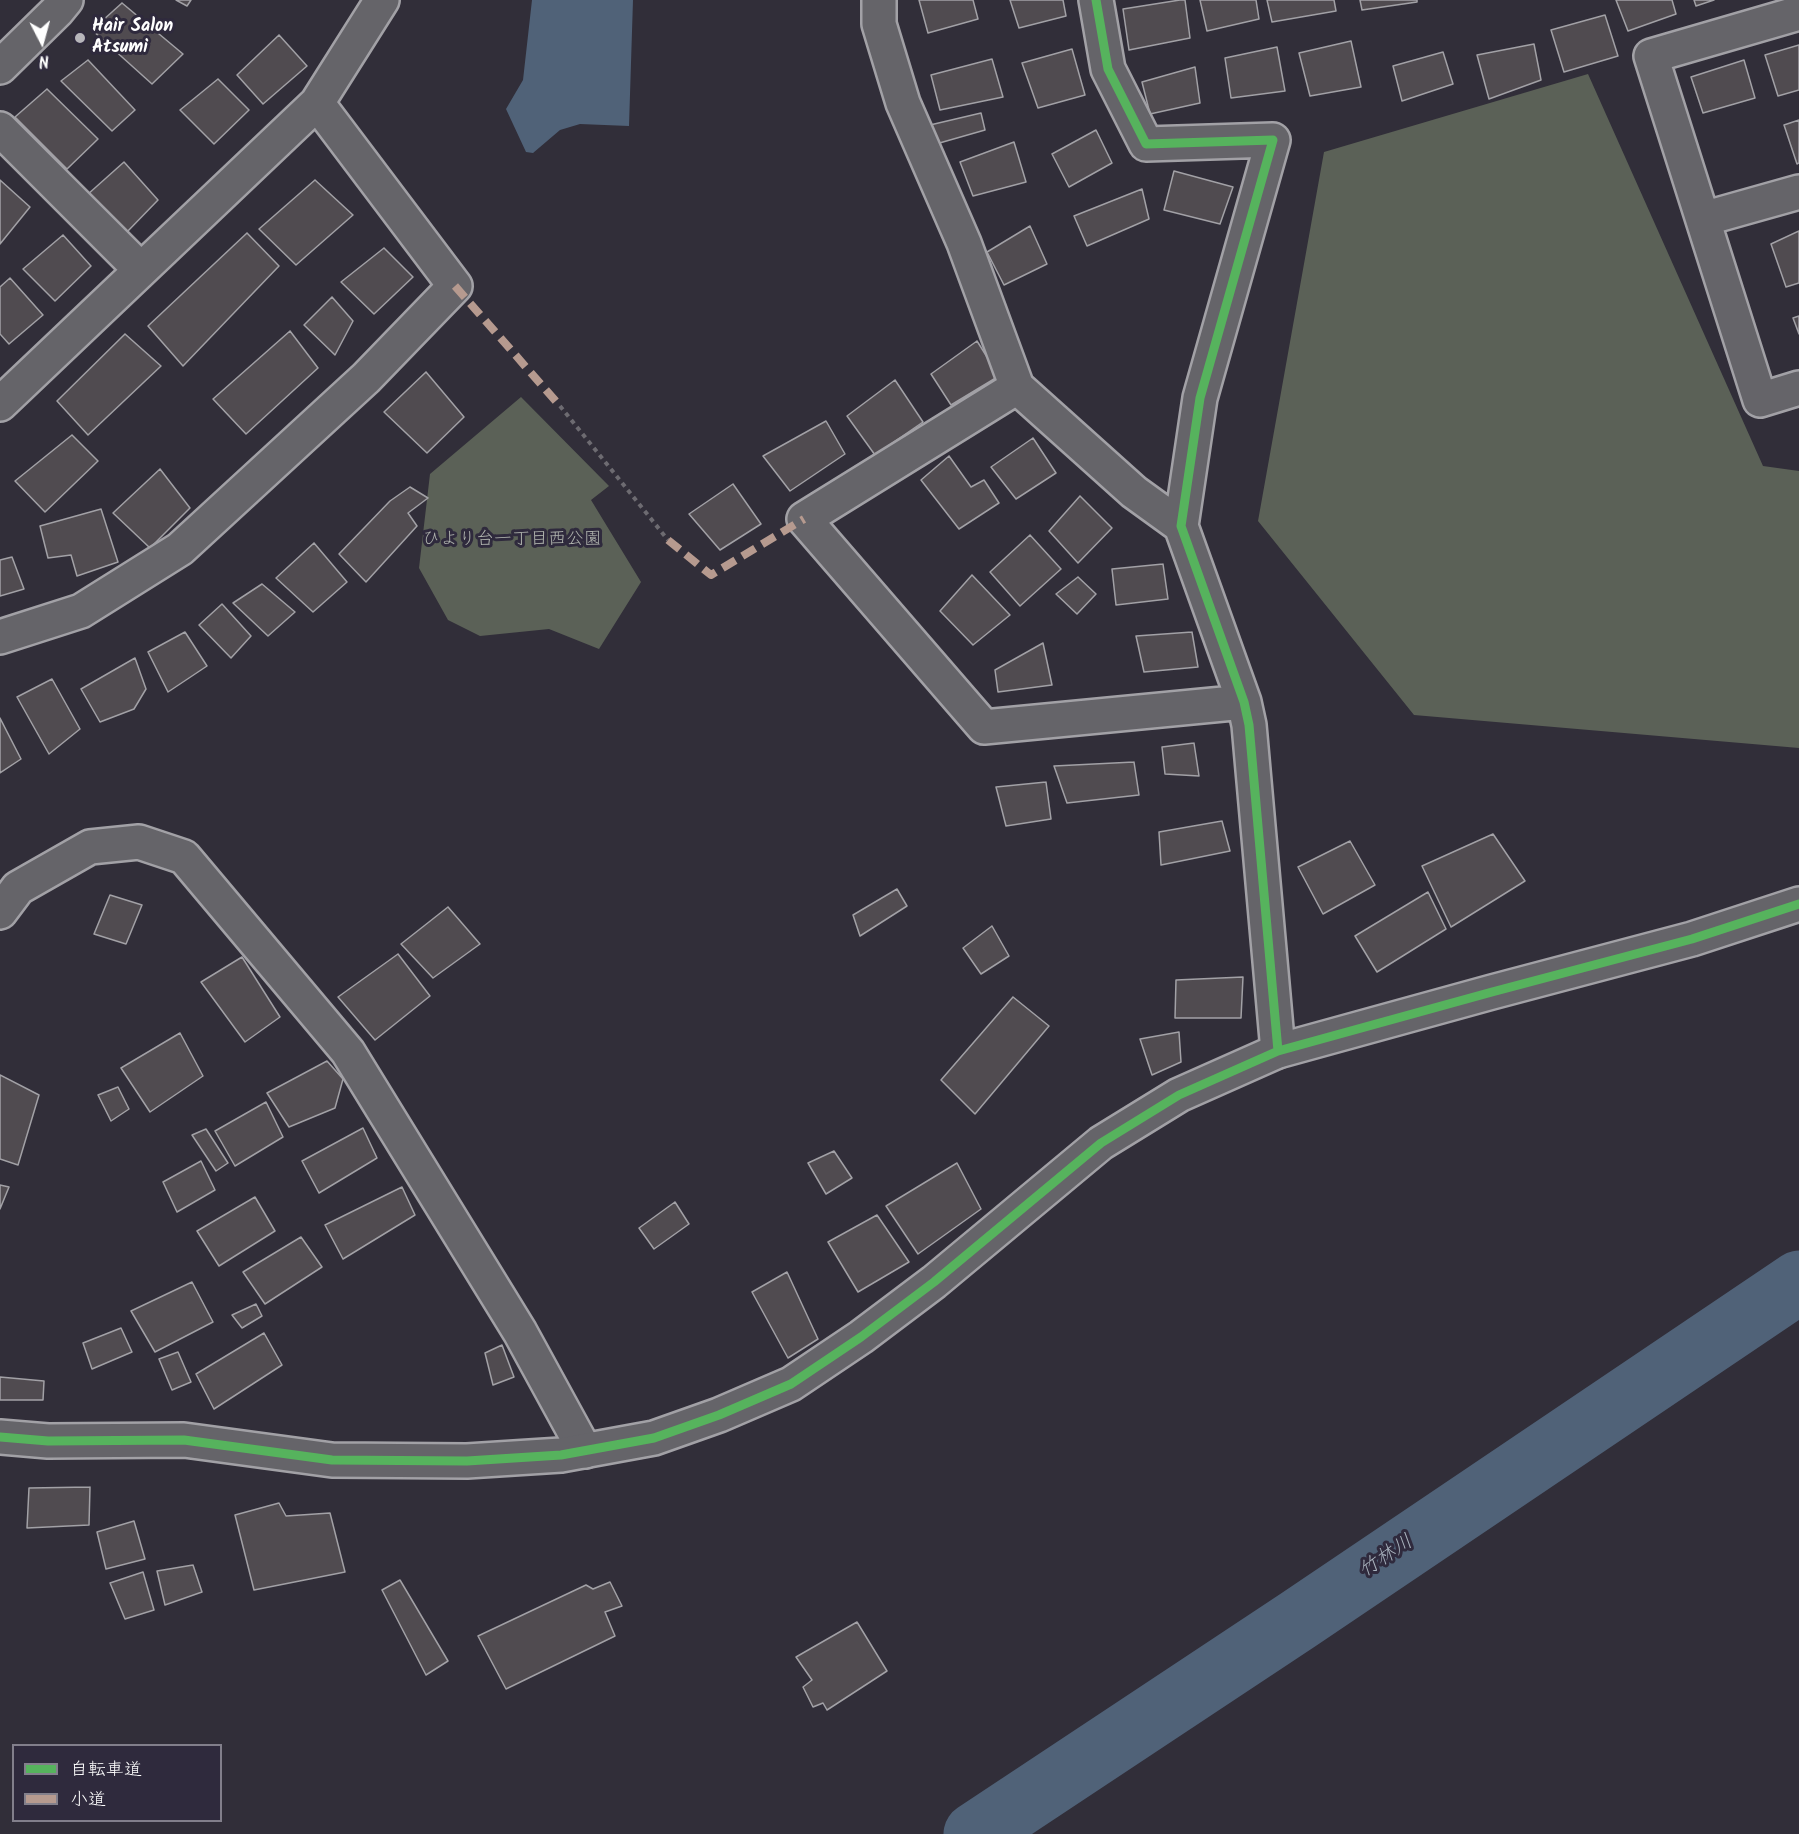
<!DOCTYPE html>
<meta charset="utf-8">
<style>
body{margin:0}
#map{position:relative;width:1799px;height:1834px;overflow:hidden;background:#312e39;font-family:Kalam,"Klee One",sans-serif}
canvas{display:block}
.legend{position:absolute;left:12px;top:1744px;width:210px;height:78px;box-sizing:border-box;background:#2f2a3d;border:2px solid #827f8b;margin:0;padding:8px 10px;list-style:none;font-size:18px;color:#fff}
.legend li{display:flex;align-items:center;gap:12px;height:30px}
.legend b{width:30px;border:2px solid #827f8b}
.north{position:absolute;left:12px;top:12px;width:60px;height:60px;-webkit-text-stroke:4px #2f2a3d;paint-order:stroke;rotate:174deg;font-size:16px;font-weight:700;line-height:24px;text-align:center;color:#fff}
.north::after{content:'';display:block;margin:auto;width:21px;height:27px;background:#fff;clip-path:polygon(50% 0,100% 100%,50% 72%,0 100%)}
</style>
<div id="map">
<canvas width="1799" height="1834"></canvas>
<ul class="legend">
<li><b style="height:8px;background:#56b35d"></b>自転車道</li>
<li><b style="height:8px;background:#b69a8f"></b>小道</li>
</ul>
<div class="north">N</div>
</div>
<script>
const c = document.querySelector('canvas').getContext('2d');
c.lineJoin = 'round';
function fill(path, color) { c.fillStyle = color; c.fill(path, 'evenodd'); }
const toPath = rows => new Path2D(rows.map(r => 'M' + r).join(''));
function strokePath(path, color, width, dash) { c.strokeStyle = color; c.lineWidth = width; c.lineCap = dash ? 'butt' : 'round'; c.setLineDash(dash || []); c.stroke(path); }
function write(font, color, halo, rows, align = 'center') {
  c.font = font + ' Kalam,"Klee One",sans-serif'; c.lineWidth = 6; c.setLineDash([]); c.textBaseline = 'middle'; c.strokeStyle = halo; c.fillStyle = color; for (const [text, x, y, turn = 0] of rows) {
    c.save(); c.translate(x, y); c.rotate((+turn || 0) * Math.PI / 180); c.textAlign = isNaN(turn) ? turn : align; if (halo) c.strokeText(text, 0, 0); c.fillText(text, 0, 0); c.restore();
  }
}
const green = toPath([
 [1588,74,1763,466,1799,471,1799,748,1414,715,1258,521,1324,152],
 [521,397,609,486,591,500,641,582,599,649,549,629,480,636,448,620,419,568,430,474]
]);
const water = toPath([
 [532,0,633,0,629,126,580,124,560,130,533,153,526,152,506,109,523,80]
]);
const river = toPath([
 [975,1834,1298,1620,1799,1282]
]);
const building = toPath([
 [176,0,191,0,187,6,176,0],
 [919,0,973,0,978,19,928,33,919,0],
 [1010,0,1063,0,1066,16,1019,28,1010,0],
 [1180,0,1185,0,1190,38,1129,50,1123,9,1180,0],
 [1200,0,1256,0,1259,19,1207,31,1200,0],
 [1267,0,1334,0,1336,11,1272,22,1267,0],
 [1360,0,1417,0,1417,2,1362,10,1360,0],
 [1616,0,1672,0,1676,14,1628,31,1616,0],
 [1694,0,1714,0,1696,6,1694,0],
 [122,3,183,54,152,84,92,30,122,3],
 [1605,15,1618,56,1564,72,1551,30,1605,15],
 [279,35,307,66,263,104,237,75,279,35],
 [1351,41,1361,87,1310,96,1299,53,1351,41],
 [1534,44,1541,80,1489,99,1477,55,1534,44],
 [1799,45,1799,90,1778,96,1765,55,1799,45],
 [1277,47,1285,91,1231,98,1225,58,1277,47],
 [1072,49,1085,95,1038,108,1022,63,1072,49],
 [1443,52,1453,84,1402,101,1393,66,1443,52],
 [992,59,1003,97,940,110,931,75,992,59],
 [88,60,135,110,112,131,61,81,88,60],
 [1744,60,1755,98,1703,113,1691,77,1744,60],
 [1195,67,1200,103,1150,114,1142,82,1195,67],
 [218,79,249,110,214,144,180,110,218,79],
 [47,89,98,139,67,169,15,117,47,89],
 [981,113,985,130,936,144,930,125,981,113],
 [1799,120,1799,163,1797,164,1784,125,1799,120],
 [1096,130,1112,163,1069,187,1052,154,1096,130],
 [1014,142,1026,182,973,196,960,162,1014,142],
 [124,162,158,200,126,233,87,195,124,162],
 [1174,171,1233,187,1220,224,1164,210,1174,171],
 [0,180,30,207,0,244,0,180],
 [315,180,353,215,296,265,259,229,315,180],
 [1142,189,1149,219,1087,246,1074,216,1142,189],
 [1030,226,1047,264,1004,285,987,252,1030,226],
 [1799,231,1799,283,1786,287,1771,244,1799,231],
 [247,233,279,266,183,366,148,326,247,233],
 [63,235,91,266,55,301,23,269,63,235],
 [384,248,413,277,374,314,341,282,384,248],
 [10,278,43,315,9,344,0,334,0,287,10,278],
 [332,297,353,321,335,355,304,325,332,297],
 [1799,316,1799,334,1793,318,1799,316],
 [290,331,318,368,246,434,213,399,290,331],
 [125,334,161,366,88,435,57,401,125,334],
 [977,341,999,376,951,405,931,374,977,341],
 [426,372,464,417,427,453,384,412,426,372],
 [895,380,923,422,875,455,847,416,895,380],
 [826,421,845,454,790,491,763,456,826,421],
 [72,435,98,461,45,512,15,481,72,435],
 [1033,438,1056,473,1016,499,991,467,1033,438],
 [949,456,971,487,984,480,999,503,959,529,921,480,949,456],
 [160,469,190,508,150,548,113,513,160,469],
 [733,484,761,524,720,550,689,514,733,484],
 [410,487,428,498,408,513,417,526,366,582,339,554,390,501,410,487],
 [1080,496,1112,528,1078,563,1049,531,1080,496],
 [101,509,118,562,77,576,71,555,48,558,40,526,101,509],
 [1030,535,1061,569,1020,606,990,572,1030,535],
 [314,543,347,582,313,612,276,578,314,543],
 [12,557,24,589,0,596,0,560,12,557],
 [1163,564,1168,599,1116,605,1112,569,1163,564],
 [972,575,1010,615,973,645,940,611,972,575],
 [1078,577,1096,594,1077,614,1056,594,1078,577],
 [262,584,295,612,268,636,233,603,262,584],
 [222,604,251,636,231,658,199,625,222,604],
 [185,632,207,666,168,692,148,652,185,632],
 [1192,632,1198,667,1144,672,1136,636,1192,632],
 [1043,643,1052,685,998,692,995,670,1043,643],
 [135,658,146,689,134,709,100,722,81,689,135,658],
 [52,679,80,729,49,754,17,697,52,679],
 [0,718,21,759,0,773,0,718],
 [1194,743,1199,776,1165,774,1162,747,1194,743],
 [1134,762,1139,795,1067,803,1054,766,1134,762],
 [1046,782,1051,819,1006,826,996,787,1046,782],
 [1222,821,1230,851,1161,865,1159,832,1222,821],
 [1493,834,1525,881,1451,927,1422,866,1493,834],
 [1350,841,1375,885,1323,914,1298,867,1350,841],
 [897,889,907,906,860,936,853,915,897,889],
 [1428,892,1446,929,1377,972,1355,936,1428,892],
 [110,895,142,905,126,944,94,934,110,895],
 [448,907,480,944,433,978,401,944,448,907],
 [992,926,1009,956,981,974,963,948,992,926],
 [398,954,430,996,375,1040,338,997,398,954],
 [242,957,280,1017,245,1042,201,982,242,957],
 [1243,977,1241,1018,1175,1018,1176,980,1243,977],
 [1013,997,1049,1026,975,1114,941,1080,1013,997],
 [1179,1032,1181,1062,1152,1075,1140,1039,1179,1032],
 [180,1033,203,1076,150,1112,121,1068,180,1033],
 [327,1061,343,1079,335,1108,289,1127,267,1093,327,1061],
 [0,1075,39,1095,18,1165,0,1159,0,1075],
 [118,1087,129,1109,111,1121,98,1095,118,1087],
 [266,1102,283,1137,235,1166,215,1131,266,1102],
 [363,1128,377,1158,319,1193,302,1161,363,1128],
 [206,1129,228,1163,216,1171,192,1135,206,1129],
 [834,1151,852,1178,826,1194,808,1163,834,1151],
 [201,1161,215,1190,177,1212,163,1182,201,1161],
 [957,1163,981,1209,918,1254,886,1206,957,1163],
 [0,1185,9,1187,0,1209,0,1185],
 [402,1187,415,1215,343,1259,325,1225,402,1187],
 [255,1197,275,1231,219,1266,197,1231,255,1197],
 [675,1202,689,1224,654,1249,639,1228,675,1202],
 [877,1215,909,1262,858,1292,828,1242,877,1215],
 [301,1237,322,1267,265,1304,243,1272,301,1237],
 [787,1272,818,1339,788,1358,752,1292,787,1272],
 [192,1282,213,1322,155,1352,131,1311,192,1282],
 [256,1304,262,1316,242,1328,232,1315,256,1304],
 [121,1328,132,1352,92,1369,83,1343,121,1328],
 [264,1333,282,1365,214,1409,196,1374,264,1333],
 [502,1345,514,1377,493,1385,485,1353,502,1345],
 [178,1352,191,1382,172,1390,159,1359,178,1352],
 [0,1377,44,1381,43,1400,0,1400,0,1377],
 [90,1487,89,1525,27,1528,29,1488,90,1487],
 [279,1503,286,1516,330,1513,345,1572,254,1590,235,1515,279,1503],
 [134,1521,145,1559,106,1569,97,1532,134,1521],
 [193,1565,202,1592,165,1605,157,1571,193,1565],
 [143,1572,154,1610,125,1619,110,1583,143,1572],
 [400,1580,448,1661,426,1675,382,1590,400,1580],
 [610,1582,622,1606,605,1612,615,1636,506,1689,478,1636,586,1585,593,1589,610,1582],
 [857,1622,887,1671,827,1710,823,1703,813,1707,803,1687,812,1680,796,1657,857,1622]
]);
const path = toPath([
 [560,406,668,540]
]);
const street = toPath([
 [879,0,879,24,903,103,964,243,1017,387,1134,492,1181,526],
 [1096,0,1108,69,1146,144,1273,140,1200,398,1181,526,1244,702,1249,725,1278,1051],
 [1799,13,1651,56,1760,400,1799,388],
 [0,129,140,269],
 [1703,219,1799,192],
 [1017,387,804,519,984,727,1244,702],
 [0,404,317,103,382,0],
 [0,637,81,611,180,549,366,378,455,286,317,103],
 [0,912,18,888,90,847,139,842,184,857,348,1052,520,1332,585,1451]
]);
const secondary = toPath([
 [0,67,57,11,66,0],
 [0,1437,48,1441,184,1440,332,1460,467,1461,561,1455,654,1438,719,1415,791,1384,861,1337,934,1282,1101,1143,1179,1095,1278,1051,1492,992,1692,939,1799,904]
]);
const quiet = toPath([
 [455,286,560,406],
 [668,540,711,575,804,519]
]);
const cycleway = toPath([
 [1096,0,1108,69,1146,144,1273,140,1200,398,1181,526,1244,702,1249,725,1278,1051],
 [0,1437,48,1441,184,1440,332,1460,467,1461,561,1455,654,1438,719,1415,791,1384,861,1337,934,1282,1101,1143,1179,1095,1278,1051,1492,992,1692,939,1799,904]
]);
const markers = [
 [80,38,6,"#b7b6ba"]
];
const poiNames = [
 ["Hair Salon",92,28],
 ["Atsumi",92,49]
];
const parkNames = [
 ["ひより台一丁目西公園",512,541]
];
const waterNames = [
 ["竹林川",1387,1558,-34]
];
fill(green, '#5b6157');
fill(water, '#506278');
strokePath(river, '#506278', 63);
fill(building, '#504b50');
strokePath(building, '#a2a1a6', 1.5);
strokePath(street, '#a2a1a6', 38);
strokePath(secondary, '#a2a1a6', 38);
strokePath(path, '#6d6b71', 4, [4.5, 4.5]);
strokePath(street, '#656469', 33);
strokePath(secondary, '#656469', 33);
strokePath(quiet, '#b69a8f', 8, [15, 8]);
strokePath(cycleway, '#56b35d', 9);
for (const [x, y, r, color] of markers) { const dot = new Path2D(); dot.arc(x, y, r, 0, 2 * Math.PI); c.fillStyle = color; c.fill(dot); strokePath(dot, '#2f2a3d', 2); }
write('bold 18px', '#fff', '#2f2a3d', poiNames, 'left');
write('18px', '#b0b4ae', '#2f2a3d', parkNames);
write('italic 20px', '#a9b3be', '#2f2a3d', waterNames);
</script>
